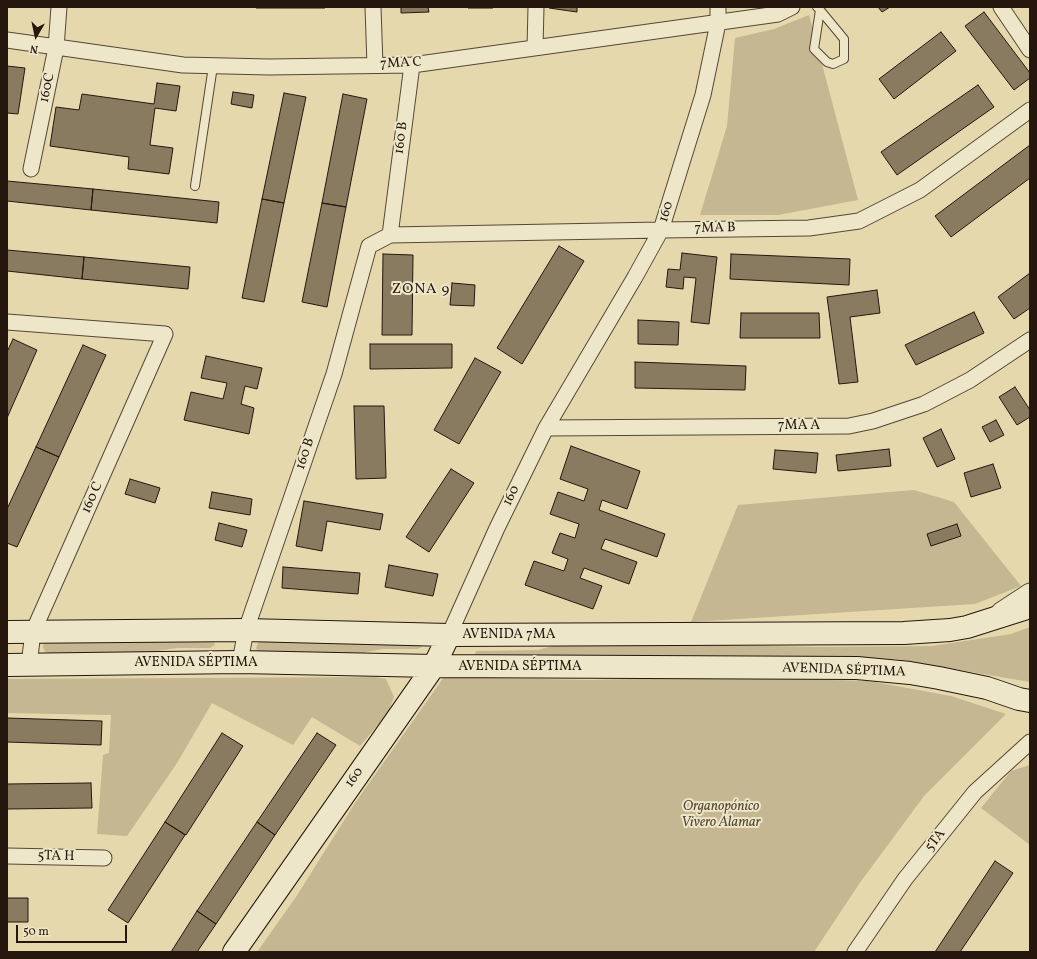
<!DOCTYPE html>
<meta charset="utf-8">
<style>
body{margin:0}
#map{position:relative;width:1037px;height:959px;overflow:hidden;background:#e5d8ac;font-family:Vollkorn,serif}
canvas{display:block}
.frame{position:absolute;inset:0;border:8px solid #25170e;pointer-events:none}
.north{position:absolute;left:16px;top:16px;width:40px;height:40px;-webkit-text-stroke:3px #eee6c9;paint-order:stroke;rotate:189deg;font-size:11px;font-weight:700;line-height:16px;text-align:center;color:#25170e}
.north::after{content:'';display:block;margin:auto;width:14px;height:18px;background:#25170e;clip-path:polygon(50% 0,100% 100%,50% 72%,0 100%)}
.scale{position:absolute;left:16px;top:925px;width:111px;height:18px;box-sizing:border-box;border:2px solid #25170e;border-top:0;padding-left:5px;font-size:12px;line-height:14px;white-space:nowrap;color:#25170e;-webkit-text-stroke:3px #eee6c9;paint-order:stroke}
</style>
<div id="map">
<canvas width="1037" height="959"></canvas>
<div class="frame"></div>
<div class="north">N</div>
<div class="scale">50 m</div>
</div>
<script>
const c = document.querySelector('canvas').getContext('2d');
c.lineJoin = 'round';
function fill(path, color) { c.fillStyle = color; c.fill(path, 'evenodd'); }
const toPath = rows => new Path2D(rows.map(r => 'M' + r).join(''));
function strokePath(path, color, width, dash) { c.strokeStyle = color; c.lineWidth = width; c.lineCap = dash ? 'butt' : 'round'; c.setLineDash(dash || []); c.stroke(path); }
function write(font, color, halo, rows, align = 'center') {
  c.font = font + ' Vollkorn,serif'; c.lineWidth = 4; c.setLineDash([]); c.textBaseline = 'middle'; c.strokeStyle = halo; c.fillStyle = color; for (const [text, x, y, turn = 0] of rows) {
    c.save(); c.translate(x, y); c.rotate((+turn || 0) * Math.PI / 180); c.textAlign = isNaN(turn) ? turn : align; if (halo) c.strokeText(text, 0, 0); c.fillText(text, 0, 0); c.restore();
  }
}
const green = toPath([
 [809,15,858,200,778,215,700,215,727,126,735,38,774,29],
 [914,490,954,502,1021,586,975,604,691,622,738,505],
 [1030,627,1030,682,895,659,474,657,476,651,538,650,567,642,819,647,932,646,1011,634],
 [262,639,420,643,422,647,418,649,382,649,348,656,258,653,256,648,258,643],
 [213,640,215,645,210,648,177,648,138,654,50,655,45,652,43,647,44,642],
 [375,677,386,679,394,697,388,713,360,746,312,717,293,745,212,703,177,763,127,836,97,834,103,755,109,753,111,715,7,713,7,679],
 [444,677,590,680,710,677,869,681,951,696,1006,714,924,796,859,884,814,952,257,952,296,897,355,803],
 [1030,765,1030,845,981,808,1011,771]
]);
const building = toPath([
 [256,7,325,7,325,8,256,8,256,7],
 [401,7,428,7,429,12,401,13,401,7],
 [468,7,493,7,493,8,468,8,468,7],
 [549,7,577,7,577,12,549,8,549,7],
 [878,7,890,7,882,12,878,7],
 [984,12,1030,73,1030,78,1014,90,965,26,984,12],
 [941,32,956,51,894,99,879,79,941,32],
 [7,66,25,68,18,114,7,113,7,66],
 [157,83,180,86,176,111,155,108,150,145,173,148,169,174,128,169,129,157,50,146,56,107,79,110,82,94,154,104,157,83],
 [978,85,994,107,897,175,881,152,978,85],
 [233,92,254,95,252,108,231,104,233,92],
 [284,93,306,97,284,203,262,199,284,93],
 [343,94,367,99,346,207,322,203,343,94],
 [1030,145,1030,178,951,237,935,216,1030,145],
 [7,181,93,189,91,210,7,201,7,181],
 [93,189,219,202,217,223,91,210,93,189],
 [262,199,284,203,264,302,242,298,262,199],
 [322,203,346,207,327,307,302,302,322,203],
 [559,246,584,261,522,364,497,348,559,246],
 [7,250,84,257,82,279,7,271,7,250],
 [682,253,717,257,709,324,691,322,696,278,684,277,683,289,666,287,668,269,680,270,682,253],
 [383,254,413,255,412,335,382,335,383,254],
 [731,254,850,259,849,285,730,279,731,254],
 [84,257,190,267,188,289,82,279,84,257],
 [1030,273,1030,308,1014,319,998,297,1030,273],
 [452,283,475,285,474,306,450,305,452,283],
 [877,290,880,313,850,317,858,382,839,384,827,297,877,290],
 [974,312,984,333,916,365,905,345,974,312],
 [741,313,819,313,820,338,740,338,741,313],
 [638,320,679,322,678,345,638,344,638,320],
 [13,339,37,350,7,418,7,352,13,339],
 [370,344,452,344,452,368,370,369,370,344],
 [83,345,106,355,59,457,36,447,83,345],
 [206,356,262,368,257,389,245,386,241,404,254,408,249,434,184,420,191,392,223,399,227,383,201,378,206,356],
 [475,358,501,372,459,444,434,430,475,358],
 [635,362,746,366,745,390,635,388,635,362],
 [1015,387,1030,410,1030,417,1017,425,999,397,1015,387],
 [354,406,384,406,386,478,356,479,354,406],
 [996,420,1004,435,990,442,982,427,996,420],
 [941,429,955,459,937,467,923,438,941,429],
 [571,446,640,471,627,509,602,500,599,510,665,534,657,557,605,539,601,549,637,562,629,584,584,568,580,578,602,586,593,609,525,585,534,561,564,571,568,559,552,553,560,533,575,538,579,524,550,514,558,492,584,501,588,489,560,479,571,446],
 [36,447,59,457,17,547,7,543,7,509,36,447],
 [889,449,891,466,838,471,836,455,889,449],
 [775,450,818,453,816,473,773,469,775,450],
 [993,464,1001,488,971,497,964,473,993,464],
 [451,469,474,483,429,552,406,537,451,469],
 [130,479,160,488,155,503,125,494,130,479],
 [212,492,252,499,250,515,209,508,212,492],
 [304,501,383,514,380,530,327,521,322,551,296,546,304,501],
 [219,523,247,530,242,547,215,540,219,523],
 [957,524,961,536,931,546,927,534,957,524],
 [389,565,438,574,433,596,385,587,389,565],
 [283,567,360,573,358,594,282,588,283,567],
 [7,718,102,721,101,745,7,742,7,718],
 [222,733,243,746,186,835,165,822,222,733],
 [317,733,336,745,275,835,257,822,317,733],
 [91,783,92,808,7,809,7,784,91,783],
 [165,822,185,835,128,923,108,910,165,822],
 [257,822,275,835,216,924,197,911,257,822],
 [995,861,1013,873,960,952,935,952,995,861],
 [7,898,28,898,28,922,7,922,7,898],
 [197,911,216,924,197,952,171,952,197,911]
]);
const service = toPath([
 [817,7,820,10,844,39,844,59,833,64,827,62,814,49,820,10],
 [195,186,213,66]
]);
const minor = toPath([
 [373,7,375,65],
 [1001,7,1030,50],
 [7,40,183,65,269,67,412,65,778,14,792,7],
 [535,48,536,7],
 [31,169,56,48,59,7],
 [390,235,412,65],
 [7,322,165,334,33,632,29,665],
 [546,428,849,426,873,421,924,404,970,380,1030,340],
 [449,635,497,528,546,428,635,277,661,230,703,95,718,23,718,7],
 [240,662,246,630,334,374,369,246,390,235,661,230,809,228,859,221,920,190,1030,110],
 [7,856,104,858],
 [855,952,905,879,975,792,1030,742]
]);
const tertiary = toPath([
 [1001,612,1030,593]
]);
const secondary = toPath([
 [7,632,246,630,449,635,904,633,950,630,967,627,1030,607],
 [7,665,240,662,434,666,857,668,910,673,939,678,987,688,1019,699,1030,701],
 [234,952,434,666,449,635]
]);
const streetNames = [
 ["7MA C",401,64,-3],
 ["160C",48,88,-78],
 ["160 B",402,138,-83],
 ["160",667,212,-73],
 ["7MA B",715,229,-1],
 ["7MA A",799,426],
 ["160 B",306,454,-71],
 ["160",512,496,-64],
 ["160 C",93,498,-66],
 ["AVENIDA 7MA",509,635],
 ["AVENIDA SÉPTIMA",196,663],
 ["AVENIDA SÉPTIMA",520,667],
 ["AVENIDA SÉPTIMA",844,671,2],
 ["160",355,778,-55],
 ["5TA",936,841,-52],
 ["5TA H",56,857,1]
];
const parkNames = [
 ["Organopónico",721,807],
 ["Vivero Alamar",721,823]
];
const neighbourhoodNames = [
 ["ZONA 9",421,290]
];
fill(green, '#c4b791');
fill(building, '#897b60');
strokePath(building, '#25170e', 1);
strokePath(service, '#554736', 10);
strokePath(minor, '#554736', 17);
strokePath(tertiary, '#554736', 21);
strokePath(secondary, '#25170e', 24);
strokePath(service, '#eee6c9', 8);
strokePath(minor, '#eee6c9', 15);
strokePath(tertiary, '#eee6c9', 19);
strokePath(secondary, '#eee6c9', 22);
write('14px', '#25170e', '#eee6c9', streetNames);
write('italic 14px', '#554735', '#eee6c9', parkNames);
c.letterSpacing = '1px';
write('15px', '#25170e', '#eee6c9', neighbourhoodNames);
c.letterSpacing = '0px';
</script>
